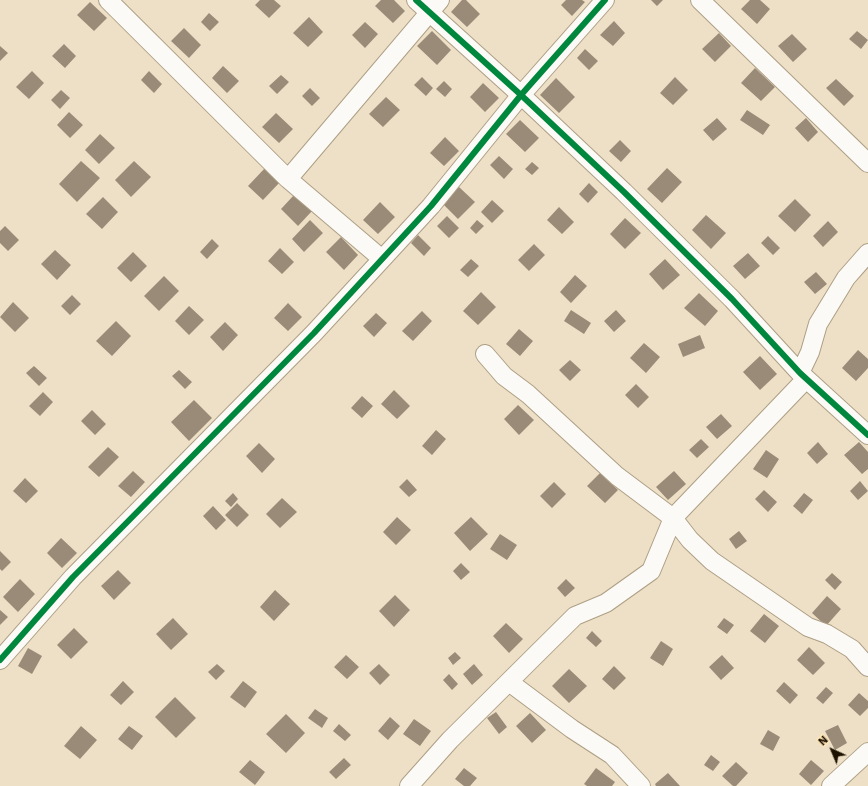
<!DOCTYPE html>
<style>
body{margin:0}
#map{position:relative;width:868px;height:786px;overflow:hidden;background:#eee0c7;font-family:"Work Sans",sans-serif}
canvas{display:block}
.north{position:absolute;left:812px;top:730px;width:40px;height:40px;-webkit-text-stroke:3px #fee5b7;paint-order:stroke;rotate:316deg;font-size:11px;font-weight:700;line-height:16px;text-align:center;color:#1d1100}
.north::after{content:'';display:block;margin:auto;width:14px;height:18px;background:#1d1100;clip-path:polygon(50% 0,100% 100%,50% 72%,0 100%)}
</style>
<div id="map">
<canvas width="868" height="786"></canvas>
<div class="north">N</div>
</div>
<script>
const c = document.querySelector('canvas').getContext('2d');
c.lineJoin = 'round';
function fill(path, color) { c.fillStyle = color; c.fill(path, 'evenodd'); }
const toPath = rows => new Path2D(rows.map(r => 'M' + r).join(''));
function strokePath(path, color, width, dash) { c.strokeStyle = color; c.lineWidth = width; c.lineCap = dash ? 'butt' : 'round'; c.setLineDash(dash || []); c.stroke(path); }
const building = toPath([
 [260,0,274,0,281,6,269,18,255,5],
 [381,0,394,0,405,11,393,23,375,6],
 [462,0,466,0,480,14,467,27,451,12],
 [566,0,582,0,585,2,572,16,561,5],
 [651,0,663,0,657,6],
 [750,0,760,0,770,9,757,24,741,9],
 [90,2,107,18,94,31,77,15],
 [209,13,219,22,210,31,201,22],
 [309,17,323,32,308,47,293,33],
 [614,21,625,33,613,46,600,35],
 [365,22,378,34,365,48,352,35],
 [184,28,201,45,189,58,171,41],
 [432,31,451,50,437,65,417,46],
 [857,31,868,40,861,49,849,39],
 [719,33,731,46,715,62,702,49],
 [792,34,807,49,793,62,778,46],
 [64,44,76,56,65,68,52,56],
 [0,46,8,53,0,61],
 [585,49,598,61,589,70,577,58],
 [223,66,239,81,227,93,212,78],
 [755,68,775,87,761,101,741,83],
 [32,71,44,83,29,99,16,87],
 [149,71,162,84,154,93,141,80],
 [281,75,289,82,277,94,269,86],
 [422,77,433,88,426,96,414,85],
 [675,77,688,90,673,105,660,93],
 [556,78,575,97,559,113,540,95],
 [836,79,854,96,844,106,826,88],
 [444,81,452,89,445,97,436,89],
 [483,83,499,98,485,112,470,97],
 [310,88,320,98,312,106,302,96],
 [61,90,70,98,60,109,51,100],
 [386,97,400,110,383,127,369,114],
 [747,110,770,125,763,135,740,120],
 [69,112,83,125,70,138,57,125],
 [276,113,293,129,279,143,262,127],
 [717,118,727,129,713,141,703,130],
 [806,118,818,132,808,142,795,128],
 [520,120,539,138,525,152,506,134],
 [100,134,115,148,99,164,85,150],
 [445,137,459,151,444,166,430,153],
 [620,140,631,151,621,162,609,151],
 [499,156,513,169,504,179,490,165],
 [81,161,100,178,77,202,59,184],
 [134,161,151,177,131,197,115,180],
 [532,162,539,168,532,175,525,169],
 [265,168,280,182,263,200,248,186],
 [667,168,682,182,662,203,647,189],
 [589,183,598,192,588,203,579,194],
 [459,187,475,202,458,219,443,204],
 [294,195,312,211,298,226,281,209],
 [103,197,118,212,102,229,86,214],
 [795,199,811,215,795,232,778,216],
 [492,200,504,211,492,223,481,212],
 [380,202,395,217,378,234,363,220],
 [559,207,574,222,562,234,547,220],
 [706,215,726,233,711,249,692,230],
 [447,216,459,228,449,238,437,226],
 [625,218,641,233,625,249,610,234],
 [310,220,323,233,304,252,292,239],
 [477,220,484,226,476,234,470,228],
 [828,221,838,232,823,247,813,236],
 [5,226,19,240,8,251,0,243,0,231],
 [418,235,431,248,424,256,411,243],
 [768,236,780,248,773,255,761,243],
 [341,237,358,255,344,270,326,252],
 [212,239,219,246,207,259,200,252],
 [534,244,545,255,529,271,518,260],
 [280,248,294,262,282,274,268,261],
 [55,250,71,265,57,280,41,264],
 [133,252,147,266,131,282,117,268],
 [748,253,760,266,745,279,733,266],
 [471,259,479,266,468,277,460,270],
 [665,259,680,275,663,290,649,274],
 [816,272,827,284,815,294,804,282],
 [575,275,587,286,571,303,560,292],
 [164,276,179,291,159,311,144,296],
 [481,292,496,307,478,325,463,311],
 [699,293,718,311,705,326,684,308],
 [72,295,81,304,70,315,61,306],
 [13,302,29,318,15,332,0,317],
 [288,303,302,317,288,331,274,318],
 [189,306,204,320,189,335,175,321],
 [571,310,591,323,584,334,564,321],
 [616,310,626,321,614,332,604,321],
 [422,311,432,321,413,341,402,331],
 [376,313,387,323,374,337,363,326],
 [116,321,131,336,112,356,96,341],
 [225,322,238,335,223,351,210,337],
 [519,329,533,341,520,356,506,344],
 [700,335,705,348,683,357,678,344],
 [644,343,660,357,646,373,630,358],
 [858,350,868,359,868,368,856,381,842,368],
 [760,356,777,374,760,390,743,372],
 [570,360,581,370,570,381,559,370],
 [34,366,47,378,39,386,26,373],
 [179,370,192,382,185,389,172,376],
 [636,384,649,397,638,408,625,395],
 [394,390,410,406,397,419,381,404],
 [43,392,53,402,40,416,29,406],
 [362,396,373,406,362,418,351,408],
 [194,400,212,418,189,441,171,422],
 [518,405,534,420,519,435,504,419],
 [92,410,106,424,95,435,81,421],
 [721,414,732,426,717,439,706,427],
 [436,430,446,439,432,455,422,446],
 [701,439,709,447,697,458,689,450],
 [818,442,828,454,817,464,807,453],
 [859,442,868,452,868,469,862,474,844,455],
 [259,443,275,459,262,473,246,456],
 [108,447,119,457,99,477,88,467],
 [766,450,779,459,767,478,753,469],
 [133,471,145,482,131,497,118,486],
 [674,471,686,484,668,500,656,487],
 [600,473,618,490,605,503,587,486],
 [25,478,38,491,26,503,13,491],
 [407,479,417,490,409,497,399,487],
 [860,481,868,491,858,500,850,491],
 [554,482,566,494,552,508,540,496],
 [764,490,777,502,768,512,755,499],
 [233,493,238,499,231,507,225,501],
 [804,493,813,500,802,514,793,506],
 [282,498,297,512,280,528,266,514],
 [237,503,249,515,237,527,225,515],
 [213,506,226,520,216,530,203,516],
 [397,517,411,530,396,545,383,532],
 [471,517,488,534,470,551,454,533],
 [739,531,747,541,736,549,729,539],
 [500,534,517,545,507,560,490,549],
 [61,538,77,553,62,568,47,553],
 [0,551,11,562,2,571,0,569],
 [461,563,470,572,461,580,453,571],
 [118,570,131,583,114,600,101,586],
 [832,573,842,582,835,590,825,580],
 [20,579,35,594,18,612,3,597],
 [566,579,575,588,565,597,557,588],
 [275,590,290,604,274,621,260,607],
 [395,595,410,610,394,627,379,611],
 [827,596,841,609,826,626,812,613],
 [0,610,8,617,0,625],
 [764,614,779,626,765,643,750,631],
 [173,618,188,634,171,650,156,634],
 [724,618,734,625,727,634,717,627],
 [506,623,523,639,509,653,493,636],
 [74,628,88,642,71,659,57,645],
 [592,631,602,641,596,647,586,638],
 [661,641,673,649,663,666,650,658],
 [809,647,825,663,813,675,797,660],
 [28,648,42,656,32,674,18,666],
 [455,652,461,658,453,665,448,658],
 [346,655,359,667,347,679,334,667],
 [722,655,734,668,721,680,709,667],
 [217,664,225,671,216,680,208,672],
 [379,664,390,675,380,685,369,673],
 [474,664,483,675,472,685,463,674],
 [614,666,626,678,614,690,602,679],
 [569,669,587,686,569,703,552,686],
 [449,674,458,684,452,690,443,680],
 [123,681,134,692,121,705,110,695],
 [243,681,257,692,245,708,230,697],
 [784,682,798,695,790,704,776,691],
 [826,687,833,693,823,704,816,698],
 [859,693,868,701,868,708,860,716,848,705],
 [175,697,196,718,176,738,155,717],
 [315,709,328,718,322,728,308,718],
 [496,712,507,727,499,734,487,718],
 [530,713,546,730,532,743,516,726],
 [286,714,305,733,286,753,266,734],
 [390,717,400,726,388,740,378,731],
 [414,719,431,731,420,746,403,734],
 [339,724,351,735,345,741,333,731],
 [838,725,847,743,835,750,825,731],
 [81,726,97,740,80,759,64,746],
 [129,726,143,736,132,750,118,739],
 [768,730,780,737,773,751,760,744],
 [711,755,720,762,713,771,704,765],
 [344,758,351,765,336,779,329,772],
 [250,760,265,772,255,785,239,772],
 [811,760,824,771,811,785,799,774],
 [736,762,748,773,736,786,733,786,722,776],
 [464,768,477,778,470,786,464,786,455,779],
 [596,768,615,782,612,786,587,786,584,784],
 [668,773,680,786,656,786,655,784]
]);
const street = toPath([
 [108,0,288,179,382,259],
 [416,0,521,95,624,192,732,299,800,373,868,435],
 [700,0,868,163],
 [288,179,440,0],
 [485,354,504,376,528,394,617,476,673,518,690,540,712,561,808,627,827,634,852,649,868,667],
 [800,373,810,352,818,324,846,278,868,253],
 [0,660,73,577,314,333,431,206,521,95,605,0],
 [509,682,572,729,612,755,641,786],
 [409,786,450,740,575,616,606,603,651,571,673,518,806,379],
 [831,786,868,752]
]);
const cycleway = toPath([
 [416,0,521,95,624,192,732,299,800,373,868,435],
 [0,660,73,577,314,333,431,206,521,95,605,0]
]);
fill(building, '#9a8b78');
strokePath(street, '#ad9f84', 20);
strokePath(street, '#fcfaf7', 18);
strokePath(cycleway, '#00873e', 6);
</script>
